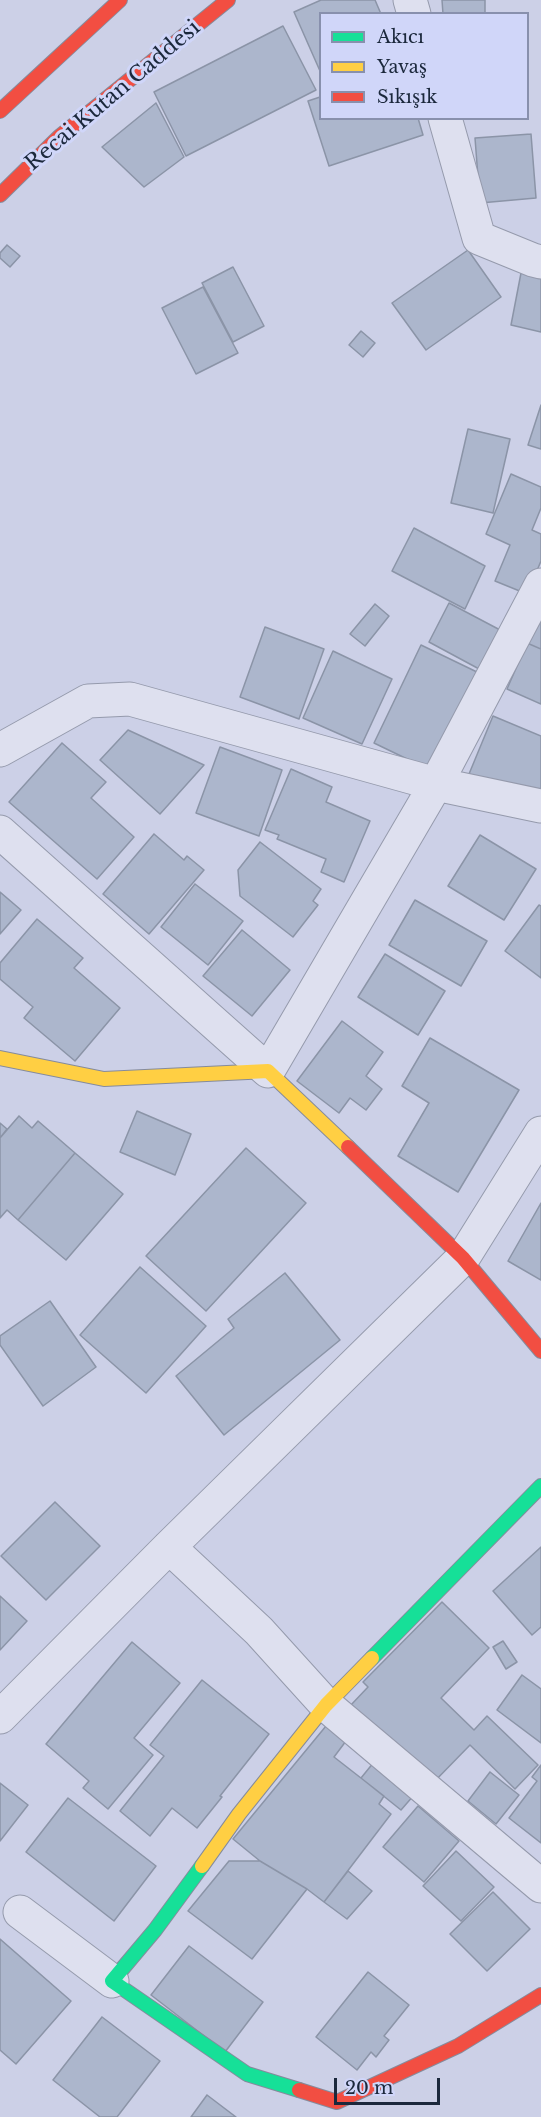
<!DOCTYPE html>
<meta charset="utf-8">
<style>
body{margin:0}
#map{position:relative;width:541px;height:2117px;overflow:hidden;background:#ccd0e7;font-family:"Libre Baskerville",serif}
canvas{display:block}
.legend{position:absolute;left:319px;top:12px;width:210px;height:108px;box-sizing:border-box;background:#d0d6f9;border:2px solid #8890ad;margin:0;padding:8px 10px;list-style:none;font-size:18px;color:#1b283c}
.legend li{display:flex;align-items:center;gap:12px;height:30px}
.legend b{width:30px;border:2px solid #8890ad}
.scale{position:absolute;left:334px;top:2078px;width:106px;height:27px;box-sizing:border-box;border:3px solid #1b283c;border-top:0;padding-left:8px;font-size:18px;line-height:21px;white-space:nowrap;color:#1b283c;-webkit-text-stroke:4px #d0d6f9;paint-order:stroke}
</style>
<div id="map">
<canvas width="541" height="2117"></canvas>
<ul class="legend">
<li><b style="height:8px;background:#16e098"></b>Akıcı</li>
<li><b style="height:8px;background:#ffcf43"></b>Yavaş</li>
<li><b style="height:8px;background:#f24e42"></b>Sıkışık</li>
</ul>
<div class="scale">20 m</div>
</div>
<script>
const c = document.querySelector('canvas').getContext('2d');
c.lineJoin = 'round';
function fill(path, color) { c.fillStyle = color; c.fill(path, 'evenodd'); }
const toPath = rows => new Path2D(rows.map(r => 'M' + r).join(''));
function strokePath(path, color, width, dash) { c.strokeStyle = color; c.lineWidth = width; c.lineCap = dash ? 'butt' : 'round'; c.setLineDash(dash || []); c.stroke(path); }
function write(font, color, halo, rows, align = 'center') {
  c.font = font + ' "Libre Baskerville",serif'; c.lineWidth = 6; c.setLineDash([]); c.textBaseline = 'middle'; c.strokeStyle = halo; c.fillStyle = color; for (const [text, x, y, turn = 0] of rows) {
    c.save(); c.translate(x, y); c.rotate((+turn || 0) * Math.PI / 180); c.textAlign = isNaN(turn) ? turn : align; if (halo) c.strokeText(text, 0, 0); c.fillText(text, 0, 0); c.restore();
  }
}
const building = toPath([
 [321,0,375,0,381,14,320,14,320,71,294,12,321,0],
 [442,0,485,0,485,14,443,14,442,0],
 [283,26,316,90,186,156,154,92,283,26],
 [320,97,320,118,418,118,423,135,329,166,308,101,320,97],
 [156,103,184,157,144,187,102,147,156,103],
 [531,134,536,198,480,203,475,138,531,134],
 [7,245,20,256,10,267,0,258,0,253,7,245],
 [468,250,501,297,426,350,392,303,468,250],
 [233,267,264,326,233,342,202,283,233,267],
 [521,273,541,277,541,332,511,325,521,273],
 [203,287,238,353,196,374,162,308,203,287],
 [361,331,375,343,363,357,349,345,361,331],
 [541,405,541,449,528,445,541,405],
 [468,429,510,439,493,513,451,503,468,429],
 [511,474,541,487,541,508,532,530,541,534,541,561,527,594,495,581,510,545,486,534,511,474],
 [414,528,485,566,465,609,392,571,414,528],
 [449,603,502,631,481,670,429,642,449,603],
 [375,604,389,616,365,646,350,634,375,604],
 [541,614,541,649,527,643,541,614],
 [265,627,324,649,299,719,240,697,265,627],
 [527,643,541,649,541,704,507,689,527,643],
 [421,645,479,673,432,771,374,743,421,645],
 [333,651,392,679,362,744,303,718,333,651],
 [493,716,541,736,541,801,469,774,493,716],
 [128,730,204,765,160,814,100,760,128,730],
 [62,743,106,782,91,798,134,837,97,879,9,802,62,743],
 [220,747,282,770,259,836,196,813,220,747],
 [291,769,332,787,326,802,370,821,344,882,321,872,326,859,277,839,279,835,265,830,291,769],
 [154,834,184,860,187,856,204,870,149,934,103,894,154,834],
 [480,835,536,869,504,920,448,886,480,835],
 [260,842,321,889,313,901,318,905,293,937,240,896,238,870,260,842],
 [195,884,243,921,208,965,161,927,195,884],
 [0,892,21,910,0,934,0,892],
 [415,900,487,941,461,986,389,945,415,900],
 [539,905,541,906,541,978,505,951,539,905],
 [37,919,83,958,74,968,120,1008,75,1061,24,1018,33,1007,0,979,0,963,37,919],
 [242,930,290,970,252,1016,203,976,242,930],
 [385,954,445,991,418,1035,358,997,385,954],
 [342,1021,383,1052,366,1076,382,1089,366,1110,350,1098,339,1113,297,1081,342,1021],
 [430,1038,519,1090,458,1192,398,1156,429,1103,402,1086,430,1038],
 [137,1111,191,1134,175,1175,120,1152,137,1111],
 [19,1116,32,1128,38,1121,75,1153,18,1220,7,1210,0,1218,0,1138,19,1116],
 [0,1123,7,1129,0,1138,0,1123],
 [246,1148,306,1203,206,1311,146,1256,246,1148],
 [75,1153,123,1194,66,1260,18,1220,75,1153],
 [541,1203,541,1280,508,1261,541,1203],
 [140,1267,206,1326,146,1393,80,1335,140,1267],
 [285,1273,340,1340,224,1435,176,1376,234,1328,228,1319,285,1273],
 [50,1301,96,1367,43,1406,0,1345,0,1336,50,1301],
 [55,1502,100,1546,46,1600,1,1556,55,1502],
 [541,1547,541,1627,532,1635,493,1591,541,1547],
 [0,1596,27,1621,0,1650,0,1596],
 [442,1602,489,1648,441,1698,474,1730,487,1716,538,1765,515,1789,470,1745,431,1785,350,1706,368,1687,363,1682,442,1602],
 [503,1641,517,1662,506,1669,493,1647,503,1641],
 [132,1642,180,1683,134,1738,153,1755,108,1809,83,1788,89,1781,46,1744,132,1642],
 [522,1675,541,1689,541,1743,497,1710,522,1675],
 [202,1680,269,1734,220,1796,222,1797,197,1828,172,1808,150,1836,120,1811,164,1756,150,1745,202,1680],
 [326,1726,346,1741,334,1757,384,1796,379,1804,391,1814,324,1902,307,1889,260,1861,233,1839,326,1726],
 [374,1762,414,1795,401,1810,361,1778,374,1762],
 [541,1765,541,1843,509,1818,537,1781,532,1777,541,1765],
 [490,1772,519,1795,496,1824,468,1801,490,1772],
 [0,1783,28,1805,0,1841,0,1783],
 [68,1798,156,1866,114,1921,26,1852,68,1798],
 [418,1806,459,1841,424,1882,383,1847,418,1806],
 [456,1851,494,1887,461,1921,423,1886,456,1851],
 [229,1861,260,1861,307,1889,252,1959,188,1911,229,1861],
 [348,1871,372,1891,347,1919,324,1902,348,1871],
 [493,1892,530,1929,487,1971,450,1934,493,1892],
 [0,1939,71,2001,16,2064,0,2050,0,1939],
 [189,1946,263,2002,225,2052,151,1995,189,1946],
 [368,1972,409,2005,384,2036,389,2040,376,2057,371,2052,357,2070,316,2037,368,1972],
 [102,2017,160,2061,117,2117,100,2117,53,2080,102,2017],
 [207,2095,236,2117,191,2117,207,2095]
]);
const street = toPath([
 [410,0,414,14],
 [445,118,479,238,533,260,541,262],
 [0,750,88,701,130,699,436,784,541,806],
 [0,832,268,1071,436,784,541,585],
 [169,1547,259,1631,326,1705,541,1886],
 [0,1717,169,1547,463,1258,541,1133],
 [20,1912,112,1981]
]);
const fast = toPath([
 [372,1658,541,1486],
 [202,1866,155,1930,112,1981,247,2074,299,2090]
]);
const slow = toPath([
 [0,1058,104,1079,268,1071,348,1147],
 [202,1866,239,1814,326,1705,372,1658]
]);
const jam = toPath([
 [0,111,120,0],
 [0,195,59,137,228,0],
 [348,1147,463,1258,541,1351],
 [299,2090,337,2102,458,2046,541,1995]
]);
const streetNames = [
 ["Recai Kutan Caddesi",113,96,-40]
];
fill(building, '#acb6cc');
strokePath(building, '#8b94a7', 1.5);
strokePath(street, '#959aac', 35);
strokePath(fast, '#858b9c', 16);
strokePath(slow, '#858b9c', 16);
strokePath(jam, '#858b9c', 16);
strokePath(street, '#dee0ef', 33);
strokePath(fast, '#16e098', 14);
strokePath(slow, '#ffcf43', 14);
strokePath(jam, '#f24e42', 14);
write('21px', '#1b283c', '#d0d6f9', streetNames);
</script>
